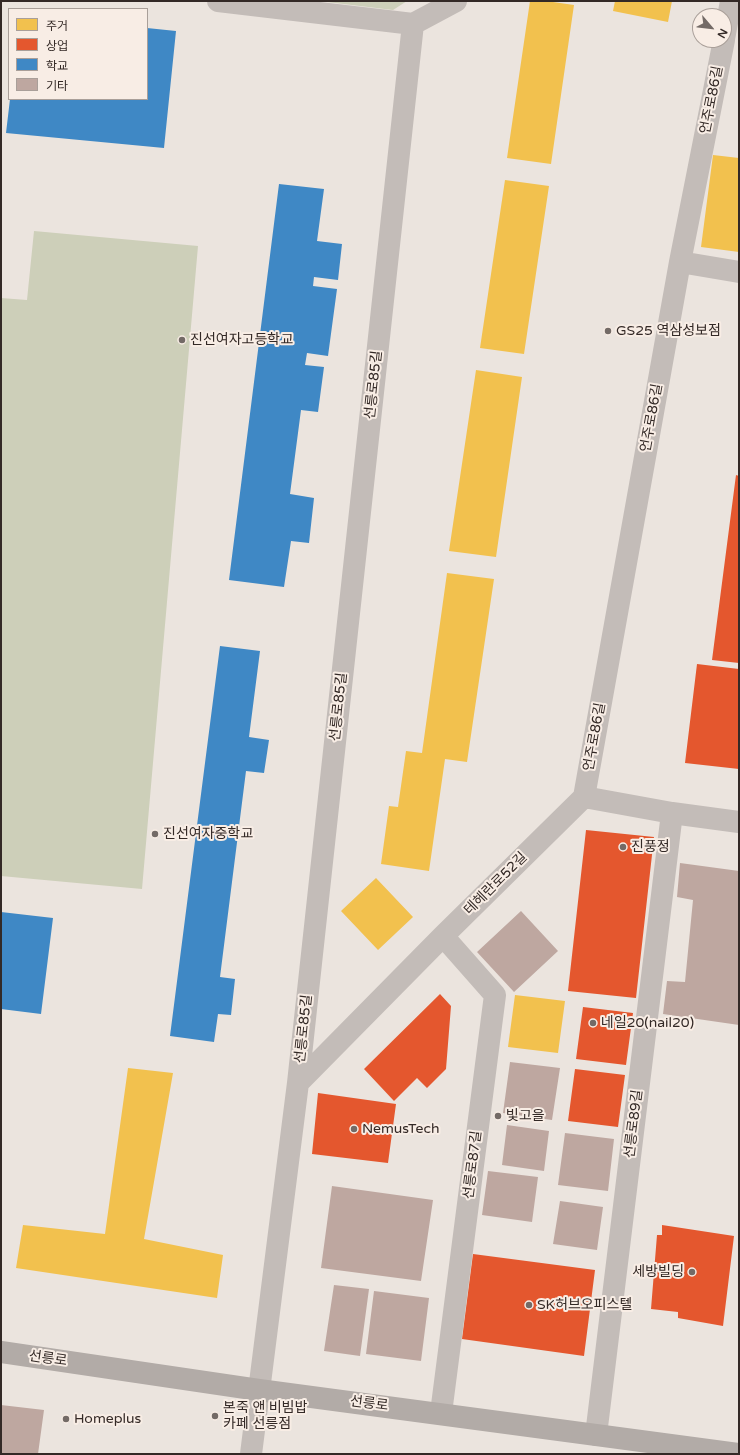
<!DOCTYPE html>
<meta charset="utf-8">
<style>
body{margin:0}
#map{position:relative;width:740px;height:1455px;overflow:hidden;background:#ebe4de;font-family:"Varela Round","Noto Sans KR",sans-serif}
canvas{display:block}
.frame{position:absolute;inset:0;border:2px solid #332926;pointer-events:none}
.legend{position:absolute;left:8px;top:8px;width:140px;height:92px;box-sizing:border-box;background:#f8ede5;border:1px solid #a99f99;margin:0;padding:5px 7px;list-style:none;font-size:12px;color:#332926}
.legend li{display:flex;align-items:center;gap:8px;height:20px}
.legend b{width:20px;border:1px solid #a99f99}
.north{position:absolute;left:692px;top:8px;width:40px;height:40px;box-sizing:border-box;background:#f8ede5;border:1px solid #a99f99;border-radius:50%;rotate:118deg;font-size:11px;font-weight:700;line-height:16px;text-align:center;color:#332926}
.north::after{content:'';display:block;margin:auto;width:14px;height:18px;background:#736a66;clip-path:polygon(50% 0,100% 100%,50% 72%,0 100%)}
</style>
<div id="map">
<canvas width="740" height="1455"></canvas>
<div class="frame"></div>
<ul class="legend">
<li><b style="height:11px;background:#f2c14e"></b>주거</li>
<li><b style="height:11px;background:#e4572e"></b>상업</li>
<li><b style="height:11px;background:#3f88c5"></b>학교</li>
<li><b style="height:11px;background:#bea7a0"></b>기타</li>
</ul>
<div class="north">N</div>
</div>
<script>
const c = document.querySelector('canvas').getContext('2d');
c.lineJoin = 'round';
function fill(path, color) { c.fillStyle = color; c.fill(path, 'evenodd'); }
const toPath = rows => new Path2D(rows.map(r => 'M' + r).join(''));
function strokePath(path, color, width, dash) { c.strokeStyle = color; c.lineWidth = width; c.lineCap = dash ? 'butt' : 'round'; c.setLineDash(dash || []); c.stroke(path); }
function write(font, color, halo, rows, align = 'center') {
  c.font = font + ' "Varela Round","Noto Sans KR",sans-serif'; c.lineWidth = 4; c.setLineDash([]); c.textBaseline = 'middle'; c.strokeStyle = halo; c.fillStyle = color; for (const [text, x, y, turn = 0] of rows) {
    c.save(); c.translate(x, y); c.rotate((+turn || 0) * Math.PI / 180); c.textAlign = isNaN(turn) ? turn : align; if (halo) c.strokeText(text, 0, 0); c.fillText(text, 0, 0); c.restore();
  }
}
const green = toPath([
 [319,1,407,1,393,10],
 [34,231,198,246,142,889,1,876,1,298,27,300]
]);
const homes = toPath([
 [530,1,546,1,574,5,551,164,507,158],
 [615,1,672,1,668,22,613,11],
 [713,155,739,158,739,252,701,247],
 [505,180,549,186,524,354,480,348],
 [476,370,522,377,496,557,449,551],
 [447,573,494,579,467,762,445,759,429,871,381,864,389,806,398,807,406,751,422,753],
 [376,878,413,917,378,950,341,911],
 [515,995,565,1001,558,1053,508,1047],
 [128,1068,173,1073,144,1239,223,1255,217,1298,16,1268,23,1225,105,1234]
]);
const shops = toPath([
 [736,475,739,476,739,663,712,660],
 [697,664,739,669,739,769,685,763],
 [586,830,654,837,636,998,568,991],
 [440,994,451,1006,446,1069,427,1088,417,1078,394,1101,364,1069],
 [583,1007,633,1013,626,1065,576,1059],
 [575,1069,625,1075,618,1127,568,1121],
 [318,1093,396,1104,388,1163,312,1154],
 [662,1225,734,1236,723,1326,678,1318,678,1312,651,1309,657,1235,662,1235],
 [473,1254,595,1270,584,1356,462,1339]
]);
const schools = toPath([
 [147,28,176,31,164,148,6,133,10,99,147,99],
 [279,184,324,189,317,241,342,244,338,280,314,277,313,286,337,289,328,356,307,353,305,365,324,367,318,412,301,410,290,494,314,498,309,543,291,541,284,587,229,580],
 [220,646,260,651,249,737,269,740,264,773,246,771,220,977,235,979,231,1015,218,1014,214,1042,170,1036],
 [1,912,53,918,41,1014,1,1009]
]);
const building = toPath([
 [680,863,739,871,739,1025,663,1014,667,981,685,982,693,900,677,897],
 [521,911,558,951,514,992,477,952],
 [510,1062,560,1068,552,1120,503,1113],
 [507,1125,549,1131,544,1171,502,1165],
 [565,1133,614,1139,608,1191,558,1185],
 [488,1171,538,1177,532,1222,482,1215],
 [332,1186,433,1200,421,1281,321,1268],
 [560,1201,603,1207,597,1250,553,1244],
 [334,1285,369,1289,360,1356,324,1351],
 [374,1291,429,1298,421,1361,366,1354],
 [1,1405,44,1410,38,1454,1,1454]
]);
const minor = toPath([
 [218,1,413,24],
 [413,24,456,1],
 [724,39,731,1],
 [680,262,739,272],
 [584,797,680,262,724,40],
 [298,1083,443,936,584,797,672,813,739,822],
 [441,1413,495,995,443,936],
 [596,1435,672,813],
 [251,1454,298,1083,413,24]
]);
const major = toPath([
 [1,1352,259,1390,738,1454]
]);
const markers = [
 [608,331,4,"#736a66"],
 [182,340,4,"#736a66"],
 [155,834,4,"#736a66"],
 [623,847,4,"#736a66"],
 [593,1023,4,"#736a66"],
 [498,1116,4,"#736a66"],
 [354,1129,4,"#736a66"],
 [692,1272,4,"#736a66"],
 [529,1305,4,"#736a66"],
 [215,1416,4,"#736a66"],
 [66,1419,4,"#736a66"]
];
const streetNames = [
 ["언주로86길",712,100,-79],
 ["선릉로85길",374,385,-84],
 ["언주로86길",652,418,-80],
 ["선릉로85길",339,707,-84],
 ["언주로86길",595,737,-80],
 ["테헤란로52길",496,884,-45],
 ["선릉로85길",304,1029,-84],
 ["선릉로89길",634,1124,-83],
 ["선릉로87길",473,1165,-83],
 ["선릉로",48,1359,8],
 ["선릉로",369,1404,7]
];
const poiNames = [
 ["GS25 역삼성보점",616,331],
 ["진선여자고등학교",190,340],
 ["진선여자중학교",163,834],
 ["진풍정",631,847],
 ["네일20(nail20)",601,1023],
 ["빛고을",506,1116],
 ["NemusTech",362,1129],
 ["세방빌딩",684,1272,"right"],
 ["SK허브오피스텔",537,1305],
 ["본죽 앤 비빔밥",223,1408],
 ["카페 선릉점",223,1424],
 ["Homeplus",74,1419]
];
fill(green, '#cdcfb9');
fill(homes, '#f2c14e');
fill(shops, '#e4572e');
fill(schools, '#3f88c5');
fill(building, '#bea7a0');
strokePath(minor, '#c3bcb8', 22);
strokePath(major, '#b2aba7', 22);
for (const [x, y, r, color] of markers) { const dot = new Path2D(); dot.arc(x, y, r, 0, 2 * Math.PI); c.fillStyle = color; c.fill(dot); strokePath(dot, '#f8ede5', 1.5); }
write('14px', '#332926', '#f8ede5', streetNames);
write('14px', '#332926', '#f8ede5', poiNames, 'left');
</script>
